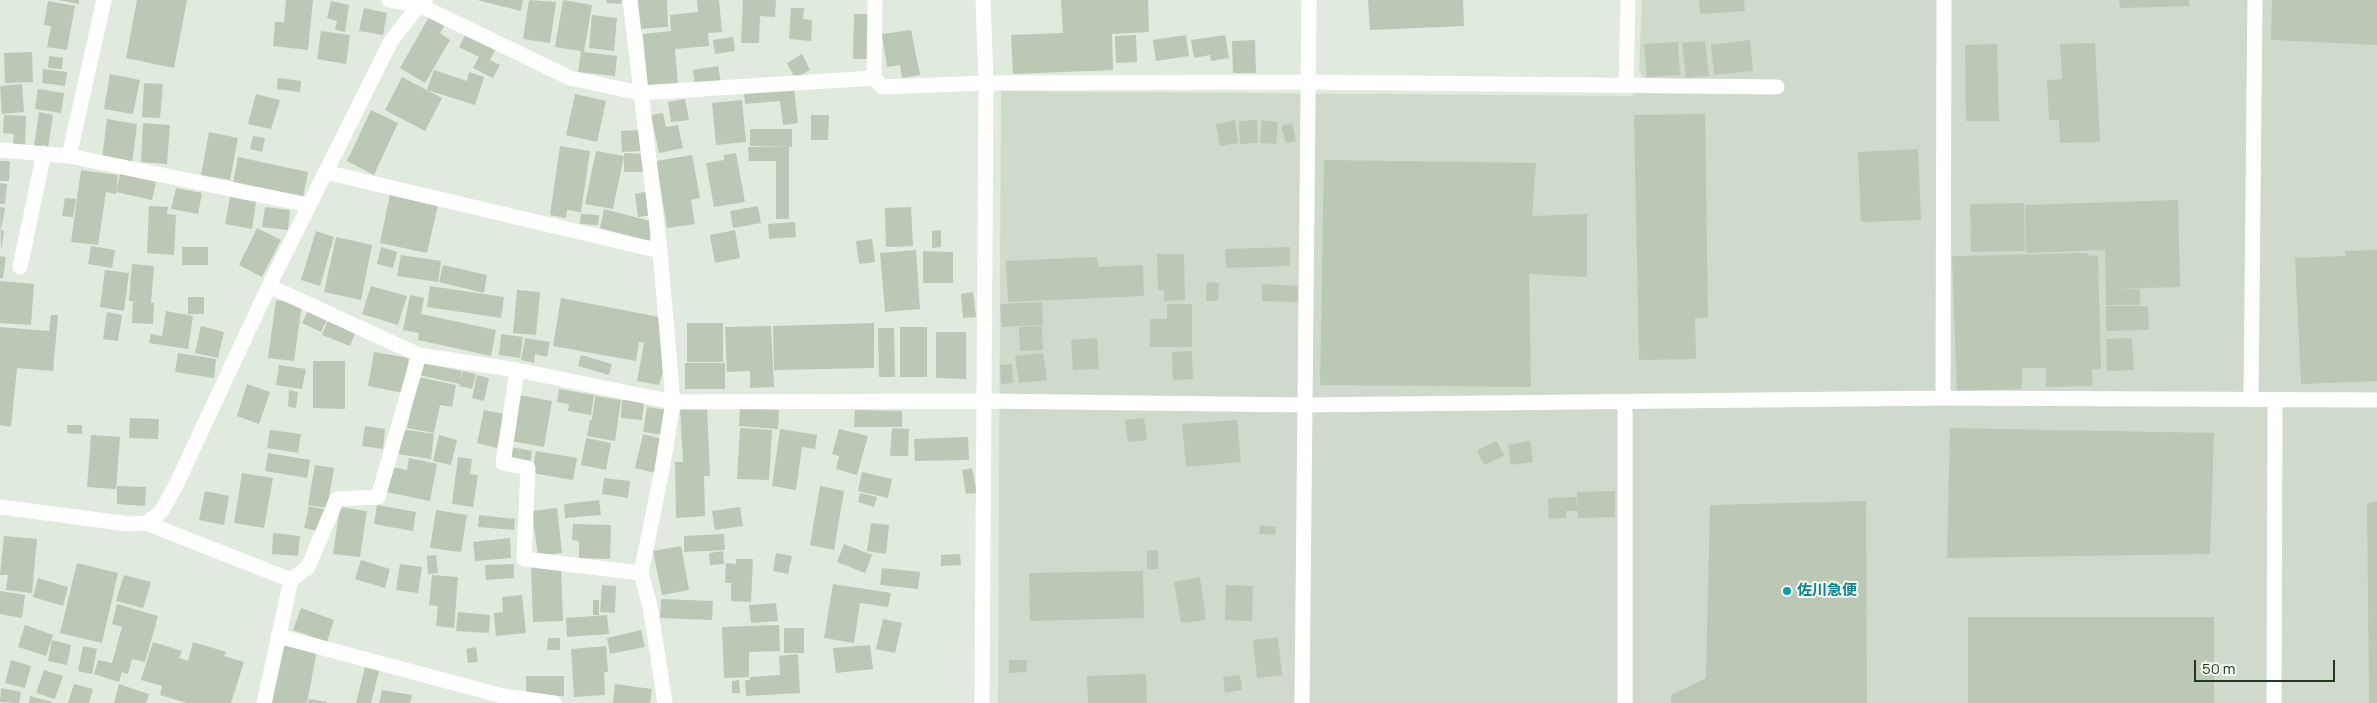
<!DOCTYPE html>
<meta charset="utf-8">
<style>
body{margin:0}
#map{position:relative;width:2377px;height:703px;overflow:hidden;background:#e1eade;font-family:Manrope,sans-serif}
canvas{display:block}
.scale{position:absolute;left:2194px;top:660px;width:141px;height:22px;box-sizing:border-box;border:2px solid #213a1f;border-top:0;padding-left:6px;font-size:15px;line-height:18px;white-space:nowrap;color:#213a1f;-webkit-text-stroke:4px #f1f7ee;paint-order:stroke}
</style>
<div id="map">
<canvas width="2377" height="703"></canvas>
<div class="scale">50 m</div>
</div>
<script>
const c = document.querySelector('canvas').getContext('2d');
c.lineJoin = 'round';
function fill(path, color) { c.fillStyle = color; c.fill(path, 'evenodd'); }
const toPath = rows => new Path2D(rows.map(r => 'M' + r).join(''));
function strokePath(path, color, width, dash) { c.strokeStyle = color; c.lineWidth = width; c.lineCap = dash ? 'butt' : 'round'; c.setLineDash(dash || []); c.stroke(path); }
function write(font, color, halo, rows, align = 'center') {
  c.font = font + ' Manrope,"Noto Sans JP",sans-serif'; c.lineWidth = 4; c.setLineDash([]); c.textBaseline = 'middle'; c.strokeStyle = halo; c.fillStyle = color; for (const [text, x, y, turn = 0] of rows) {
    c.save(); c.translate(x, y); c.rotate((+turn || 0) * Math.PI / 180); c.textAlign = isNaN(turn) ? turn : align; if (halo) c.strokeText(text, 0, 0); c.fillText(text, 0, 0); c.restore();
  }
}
const built = toPath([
 [1642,0,2377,0,2377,703,998,703,1001,91,1632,96,1645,79,1639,72]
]);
const building = toPath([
 [58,0,79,0,79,4],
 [137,0,187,0,174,68,126,58],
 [286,0,313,0,308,50,273,46,275,22,284,22],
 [477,0,523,0,521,11],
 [529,0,556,2,550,43,523,39],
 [563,0,592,5,584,52,617,56,615,76,578,72,581,51,555,47],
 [607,0,622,0,621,4,606,3],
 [638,0,667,0,668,27,639,29],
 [697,0,719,0,722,32,708,33,709,46,675,49,678,85,648,88,643,34,671,31,670,15,698,12],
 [743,0,776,0,775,17,760,16,759,43,741,43],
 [1061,0,1148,0,1149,32,1112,34,1113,70,1013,74,1011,35,1063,33],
 [1368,0,1463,0,1464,26,1370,30],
 [1699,0,1744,0,1745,11,1700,14],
 [2119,0,2189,0,2189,6,2120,8],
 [2272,0,2377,0,2377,45,2271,40],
 [48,1,75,6,67,50,47,47,51,26,44,25],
 [331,1,349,5,345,32,335,30,337,21,327,18],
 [364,8,387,13,383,35,359,31],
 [791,8,804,8,803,19,812,20,811,41,789,39],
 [854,14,871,14,871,59,853,59],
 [592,15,617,18,614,51,589,48],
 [429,17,444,26,440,33,450,40,425,83,400,68],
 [468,29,498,45,490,60,500,65,493,78,473,68,479,57,459,47],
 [911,30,920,75,902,78,900,65,887,67,882,34],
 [321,31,350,35,346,64,317,59],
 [1136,35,1137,62,1116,63,1115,36],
 [1186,35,1189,56,1156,61,1153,40],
 [1225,35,1229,58,1211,61,1210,55,1194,58,1191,40],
 [733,37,735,51,715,54,713,40],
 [1255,40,1256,73,1233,73,1232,41],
 [1750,40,1753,71,1714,75,1711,45],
 [1705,41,1709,76,1686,78,1682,43],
 [1678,42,1680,75,1647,77,1644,44],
 [2095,43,2100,142,2060,143,2059,120,2049,120,2047,80,2062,79,2060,44],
 [1997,44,1999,121,1966,121,1965,45],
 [32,52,33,82,5,83,4,53],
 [802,54,810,70,795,78,787,63],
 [49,56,63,58,62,69,48,68],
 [718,66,721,82,695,86,693,70],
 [43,69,67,72,65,86,42,83],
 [434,70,467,81,469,72,484,77,475,105,427,90],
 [110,74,140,80,133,114,104,109],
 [402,77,442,98,425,131,385,110],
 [278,78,301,81,300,92,277,89],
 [144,83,163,84,160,118,142,117],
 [22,84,24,112,2,114,0,86],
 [794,88,798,123,783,125,780,101,745,104,744,94],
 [38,89,64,93,61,113,35,109],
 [256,94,280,100,271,129,248,124],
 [575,94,606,101,597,142,566,135],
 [685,99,689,120,671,122,668,102],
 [742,100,746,142,716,145,712,103],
 [371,110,398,123,374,175,347,161],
 [39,112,53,115,48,148,34,146],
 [663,113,666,127,678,125,683,148,659,153,651,115],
 [1705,114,1708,318,1695,318,1696,359,1639,360,1634,115],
 [4,115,26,116,25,145,13,144,14,134,3,133],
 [811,115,829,115,828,140,811,140],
 [107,119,137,124,132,164,102,159],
 [1235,120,1238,143,1220,146,1216,124],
 [1257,120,1258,143,1240,144,1239,121],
 [1262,120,1278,122,1276,144,1260,143],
 [143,123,170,125,167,164,141,162],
 [1292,123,1296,141,1286,143,1281,126],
 [750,129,792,129,792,147,750,146],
 [642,130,643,151,622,152,621,131],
 [209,132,238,138,230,180,201,175],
 [253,136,265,138,262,152,250,149],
 [560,146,590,151,581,212,567,210,566,218,550,215],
 [748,147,789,147,789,219,776,219,776,161,749,161],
 [1918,149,1921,220,1861,222,1858,152],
 [596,151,624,156,613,209,585,204],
 [624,153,643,154,643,172,624,172],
 [736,153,745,202,714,207,706,163,724,160,724,155],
 [692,155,700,198,691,200,695,224,667,228,656,161],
 [238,157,308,172,303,198,233,183],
 [1324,160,1536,163,1532,216,1587,214,1587,277,1529,274,1531,387,1320,385],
 [0,161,10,161,9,181,0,181],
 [81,170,118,175,116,194,106,192,98,245,71,242],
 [120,174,156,182,152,200,116,192],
 [0,183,7,184,5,204,0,204],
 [176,188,202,193,198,214,171,209],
 [649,191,653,215,638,217,635,194],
 [390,194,438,205,427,253,380,243],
 [230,197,256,202,252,229,225,224],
 [65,198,76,199,73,217,62,216],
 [2178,200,2180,287,2112,289,2140,289,2140,305,2106,305,2105,250,2026,253,2025,205],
 [2024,203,2025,251,1971,252,1970,204],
 [149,206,168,207,167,214,176,215,174,255,147,253],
 [758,206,761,223,733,228,730,211],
 [0,207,5,208,1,230,4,231,1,251],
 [265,207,290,210,288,230,262,227],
 [911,207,913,246,886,247,885,208],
 [604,209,654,222,649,241,600,228],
 [581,214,599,215,598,225,580,224],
 [795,222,796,237,769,239,768,224],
 [257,228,281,240,262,277,239,265],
 [735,230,740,258,715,263,710,235],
 [941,230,941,247,932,248,932,231],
 [316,231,334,237,320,286,301,280],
 [336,237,372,245,361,300,324,292],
 [872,239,875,262,859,264,856,241],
 [91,246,115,250,112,268,88,264],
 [182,247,208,247,208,265,182,265],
 [381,247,397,252,393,268,377,264],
 [1290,247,1290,266,1226,268,1225,249],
 [916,250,920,309,885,312,880,253],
 [2377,250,2377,381,2301,384,2295,258,2345,256,2345,251],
 [923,251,953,252,953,283,923,283],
 [2088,253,2088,256,2098,255,2101,369,2092,369,2093,386,2046,387,2046,368,2022,368,2022,389,1957,391,1952,256],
 [1157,254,1184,254,1185,300,1164,301,1164,290,1158,290],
 [401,255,441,261,438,282,397,276],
 [0,256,6,257,3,278,0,278],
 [1097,257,1098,267,1143,265,1144,296,1008,302,1006,261],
 [132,264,154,266,151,303,154,303,153,324,132,323,133,302,141,302,129,301],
 [443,265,487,275,484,293,439,282],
 [105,270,129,273,124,311,100,307],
 [0,281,34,284,31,325,0,323],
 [1207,282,1219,283,1218,301,1206,301],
 [1262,284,1298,286,1298,302,1262,301],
 [371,286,407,296,398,325,362,314],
 [430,286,504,297,501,318,427,307],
 [517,290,540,292,536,335,513,333],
 [973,292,976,317,963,318,961,294],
 [410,295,424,298,421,314,496,330,491,356,418,340,419,333,403,330],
 [188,297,204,297,204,314,188,314],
 [561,298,659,317,663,372,659,385,637,381,644,343,639,342,636,361,553,346],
 [276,300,302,304,294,361,268,358],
 [1042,302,1043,325,1002,327,1000,304],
 [1167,304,1192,304,1192,347,1150,347,1150,319,1167,319],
 [2106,306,2148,306,2149,330,2106,331],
 [309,309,328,318,321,332,302,323],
 [166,311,193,316,188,349,149,343,151,334,162,336],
 [107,312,122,315,118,341,103,339],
 [51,315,58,315,53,371,17,368,11,427,0,425,0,327,49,331],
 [329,318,357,328,350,346,322,335],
 [687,323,723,323,723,362,687,362],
 [874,323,874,368,774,370,773,326],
 [201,326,224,332,218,358,195,353],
 [771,326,774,387,750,388,750,371,727,372,725,327],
 [1042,326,1043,350,1020,351,1019,327],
 [900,327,927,327,927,377,900,377],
 [878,328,894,328,895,377,879,377],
 [936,332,966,332,966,379,936,378],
 [501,334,523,337,520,358,499,355],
 [525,338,550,342,547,357,535,354,534,363,521,360],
 [1097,338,1099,369,1073,370,1071,340],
 [2132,338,2134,370,2107,371,2106,339],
 [1192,351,1193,379,1173,380,1172,352],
 [374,352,409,358,403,393,368,386],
 [178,353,216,359,214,378,175,372],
 [1043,353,1047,380,1019,383,1015,356],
 [581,355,612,364,609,375,578,366],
 [313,361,345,361,345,409,313,408],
 [421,363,462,371,460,381,463,371,476,374,472,389,459,386,460,384,419,375],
 [685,363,725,363,725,389,685,389],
 [1012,364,1013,383,1001,384,1000,365],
 [279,365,306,369,302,389,276,385],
 [477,375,489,378,484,401,472,398],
 [418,377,456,385,452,407,440,405,434,433,407,428],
 [247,384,270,392,259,424,237,416],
 [559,389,594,395,591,415,568,411,569,404,557,402],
 [289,390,298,392,296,408,288,407],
 [519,395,552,401,544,447,511,441],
 [595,396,621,400,615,441,587,436,590,420,592,420],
 [622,400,644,401,642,420,621,418],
 [647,407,668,410,664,435,643,432],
 [707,407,710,476,704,476,705,516,676,518,675,462,683,462,680,408],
 [740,408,779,410,778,429,739,426],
 [484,410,504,414,497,448,477,443],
 [855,410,902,411,902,427,854,427],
 [130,418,159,419,158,439,129,438],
 [1144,418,1147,440,1128,442,1125,420],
 [1237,420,1241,462,1186,467,1182,424],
 [67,425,82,425,82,434,67,433],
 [365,426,385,429,383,449,362,446],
 [740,428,772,430,769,480,737,479],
 [892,428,909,429,908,456,890,456],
 [1950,428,2214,433,2210,554,1947,558],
 [401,429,434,434,431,459,398,454],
 [780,429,817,435,815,449,802,447,796,490,772,486],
 [839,429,868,436,857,475,836,469,839,456,832,454],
 [270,430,301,434,298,453,267,448],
 [643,434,662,439,655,473,635,468],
 [91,435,120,437,116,489,87,487],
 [439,435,457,440,451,465,433,461],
 [968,437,969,460,915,461,914,439],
 [586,438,611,443,606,470,581,465],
 [1497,441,1504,456,1484,465,1477,450],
 [1530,441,1533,462,1511,465,1508,445],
 [511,447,532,451,530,465,509,461],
 [536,451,577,458,573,480,532,473],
 [268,453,310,460,307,478,265,471],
 [458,457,472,459,470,474,478,475,473,507,452,504],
 [409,458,437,464,430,501,386,492,391,467,407,470],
 [315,465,334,468,327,508,308,505],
 [972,468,977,493,966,494,962,470],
 [862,472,892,479,888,498,858,491],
 [242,473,273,478,264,528,234,523],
 [604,478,630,481,628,498,602,494],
 [117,486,146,487,145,506,117,504],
 [820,486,844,491,834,550,810,545],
 [205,491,229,496,224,525,199,520],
 [1615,491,1615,517,1578,518,1578,511,1566,511,1566,518,1549,519,1548,498,1576,497,1577,507,1577,492],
 [860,493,877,497,874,507,858,502],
 [599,500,601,515,565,518,564,504],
 [1866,501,1867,703,1671,703,1671,695,1706,678,1710,505],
 [2377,501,2377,703,2369,703,2367,504],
 [377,505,416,512,413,531,374,524],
 [309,506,327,510,322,532,304,528],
 [340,507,367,511,360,557,333,554],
 [740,507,743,526,715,530,712,511],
 [557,508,562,553,538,556,532,511],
 [436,510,467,515,461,552,430,548],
 [479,515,515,519,514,530,478,527],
 [871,523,889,525,886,554,867,551],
 [573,524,611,525,610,559,579,558,579,541,572,540],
 [1260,525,1276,527,1275,535,1259,534],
 [273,533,300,536,298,556,272,554],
 [724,534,725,550,684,552,684,536],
 [4,536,37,539,32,593,6,590,8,575,0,575],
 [510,538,511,558,475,561,473,542],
 [844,544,872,555,865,573,837,562],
 [681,546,689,590,662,595,653,551],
 [1158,550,1158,569,1147,569,1147,551],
 [723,551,724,564,710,565,709,553],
 [776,553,792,556,788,574,773,571],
 [960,554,961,565,941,566,941,555],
 [436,555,438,573,428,574,427,556],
 [736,559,753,559,751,602,731,601,731,583,725,583,726,563,736,564],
 [361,560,390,569,385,588,355,579],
 [77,563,118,573,102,643,60,633],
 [400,564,422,567,418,593,396,590],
 [514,564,514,578,486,580,485,565],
 [561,565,563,621,533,622,531,566],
 [882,568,920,572,918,589,880,585],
 [1143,571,1144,618,1030,621,1029,573],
 [124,575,151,582,143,608,116,601],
 [432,575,458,577,454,628,436,626,438,606,429,605],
 [1200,577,1206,620,1181,623,1174,582],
 [38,578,68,587,63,606,33,597],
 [833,584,891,593,888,607,860,603,854,643,824,638],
 [602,585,616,586,615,613,600,612],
 [1226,585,1253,586,1252,621,1225,620],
 [0,591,25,595,22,618,0,614],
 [522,595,526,633,496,636,494,613,503,612,502,597],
 [661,599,713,601,712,620,660,618],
 [593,600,599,600,599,615,593,615],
 [776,603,778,621,751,623,749,605],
 [117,604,158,616,145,662,132,659,128,674,122,672,119,682,94,674,98,660,112,663,122,627,112,624],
 [301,608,334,620,327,642,293,630],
 [458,612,490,615,489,633,456,631],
 [607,615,609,634,567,637,566,618],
 [1968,617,2214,617,2214,703,1968,703],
 [883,619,902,623,895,653,876,649],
 [25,625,53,635,46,656,18,647],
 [779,625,780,651,749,652,749,677,724,678,722,627],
 [784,628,804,628,804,653,784,653],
 [641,630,645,647,610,654,607,638],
 [1278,637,1282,675,1257,678,1253,640],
 [548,638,560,638,560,650,547,650],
 [52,640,71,645,67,665,48,661],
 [153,642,182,651,179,658,188,661,193,642,226,652,224,656,244,662,231,703,187,703,160,695,162,686,141,680],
 [282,645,317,650,307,703,272,703],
 [870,645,873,669,836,673,833,648],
 [83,646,97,649,92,674,78,671],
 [606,646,608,672,604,672,605,695,574,697,571,649],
 [476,647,478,662,468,663,466,649],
 [798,654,800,693,746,696,745,680,750,680,750,677,780,675,779,656],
 [11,660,31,666,25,688,5,683],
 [1009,660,1027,660,1026,672,1009,673],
 [365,667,379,671,371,703,356,703],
 [44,670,63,676,55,699,36,693],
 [1146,674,1147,703,1088,703,1087,676],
 [1240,675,1242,690,1225,693,1223,677],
 [526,676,564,676,564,696,526,696],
 [739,680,740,693,732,693,732,681],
 [74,684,93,689,89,703,68,703],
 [119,684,149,694,146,703,114,703],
 [615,684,652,689,650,703,613,703],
 [1,688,21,692,19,703,0,702],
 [382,690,412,695,410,703,379,703],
 [30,696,52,702,52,703,29,703],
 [309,699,327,702,327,703,308,703]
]);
const minor = toPath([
 [389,0,419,5,570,78,640,93,874,78,882,87,986,83,1308,82,1777,87],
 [630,0,660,251,673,402,662,470,641,573,650,606,665,703],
 [874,78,875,0],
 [1626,85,1628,0],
 [0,150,69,156,309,205],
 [69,156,104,0],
 [325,172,660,251],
 [20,267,44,153],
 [269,286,419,355,517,370,673,402,984,401,1304,405,1943,398,2377,400],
 [517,370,503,463,528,468,524,559,641,573],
 [1943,398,1944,0],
 [2251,400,2255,0],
 [1625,402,1625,703],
 [0,507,129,524,146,523,291,580],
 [146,523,161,512,177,483,269,286,391,41,419,5,425,1],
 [278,636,503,696,554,703],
 [264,703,291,580,308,567,337,499,378,497,419,355],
 [982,703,986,83,983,0],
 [1302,703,1309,0],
 [2274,703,2275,401]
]);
const markers = [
 [1787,591,5,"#0f9aa8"]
];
const cultureNames = [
 ["佐川急便",1797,591]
];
fill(built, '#d0dacc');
fill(building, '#bbc8b6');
strokePath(minor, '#fff', 15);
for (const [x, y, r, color] of markers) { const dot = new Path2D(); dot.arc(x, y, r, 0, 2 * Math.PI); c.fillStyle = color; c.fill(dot); strokePath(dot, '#f1f7ee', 2); }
write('bold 15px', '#0d838f', '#f1f7ee', cultureNames, 'left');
</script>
